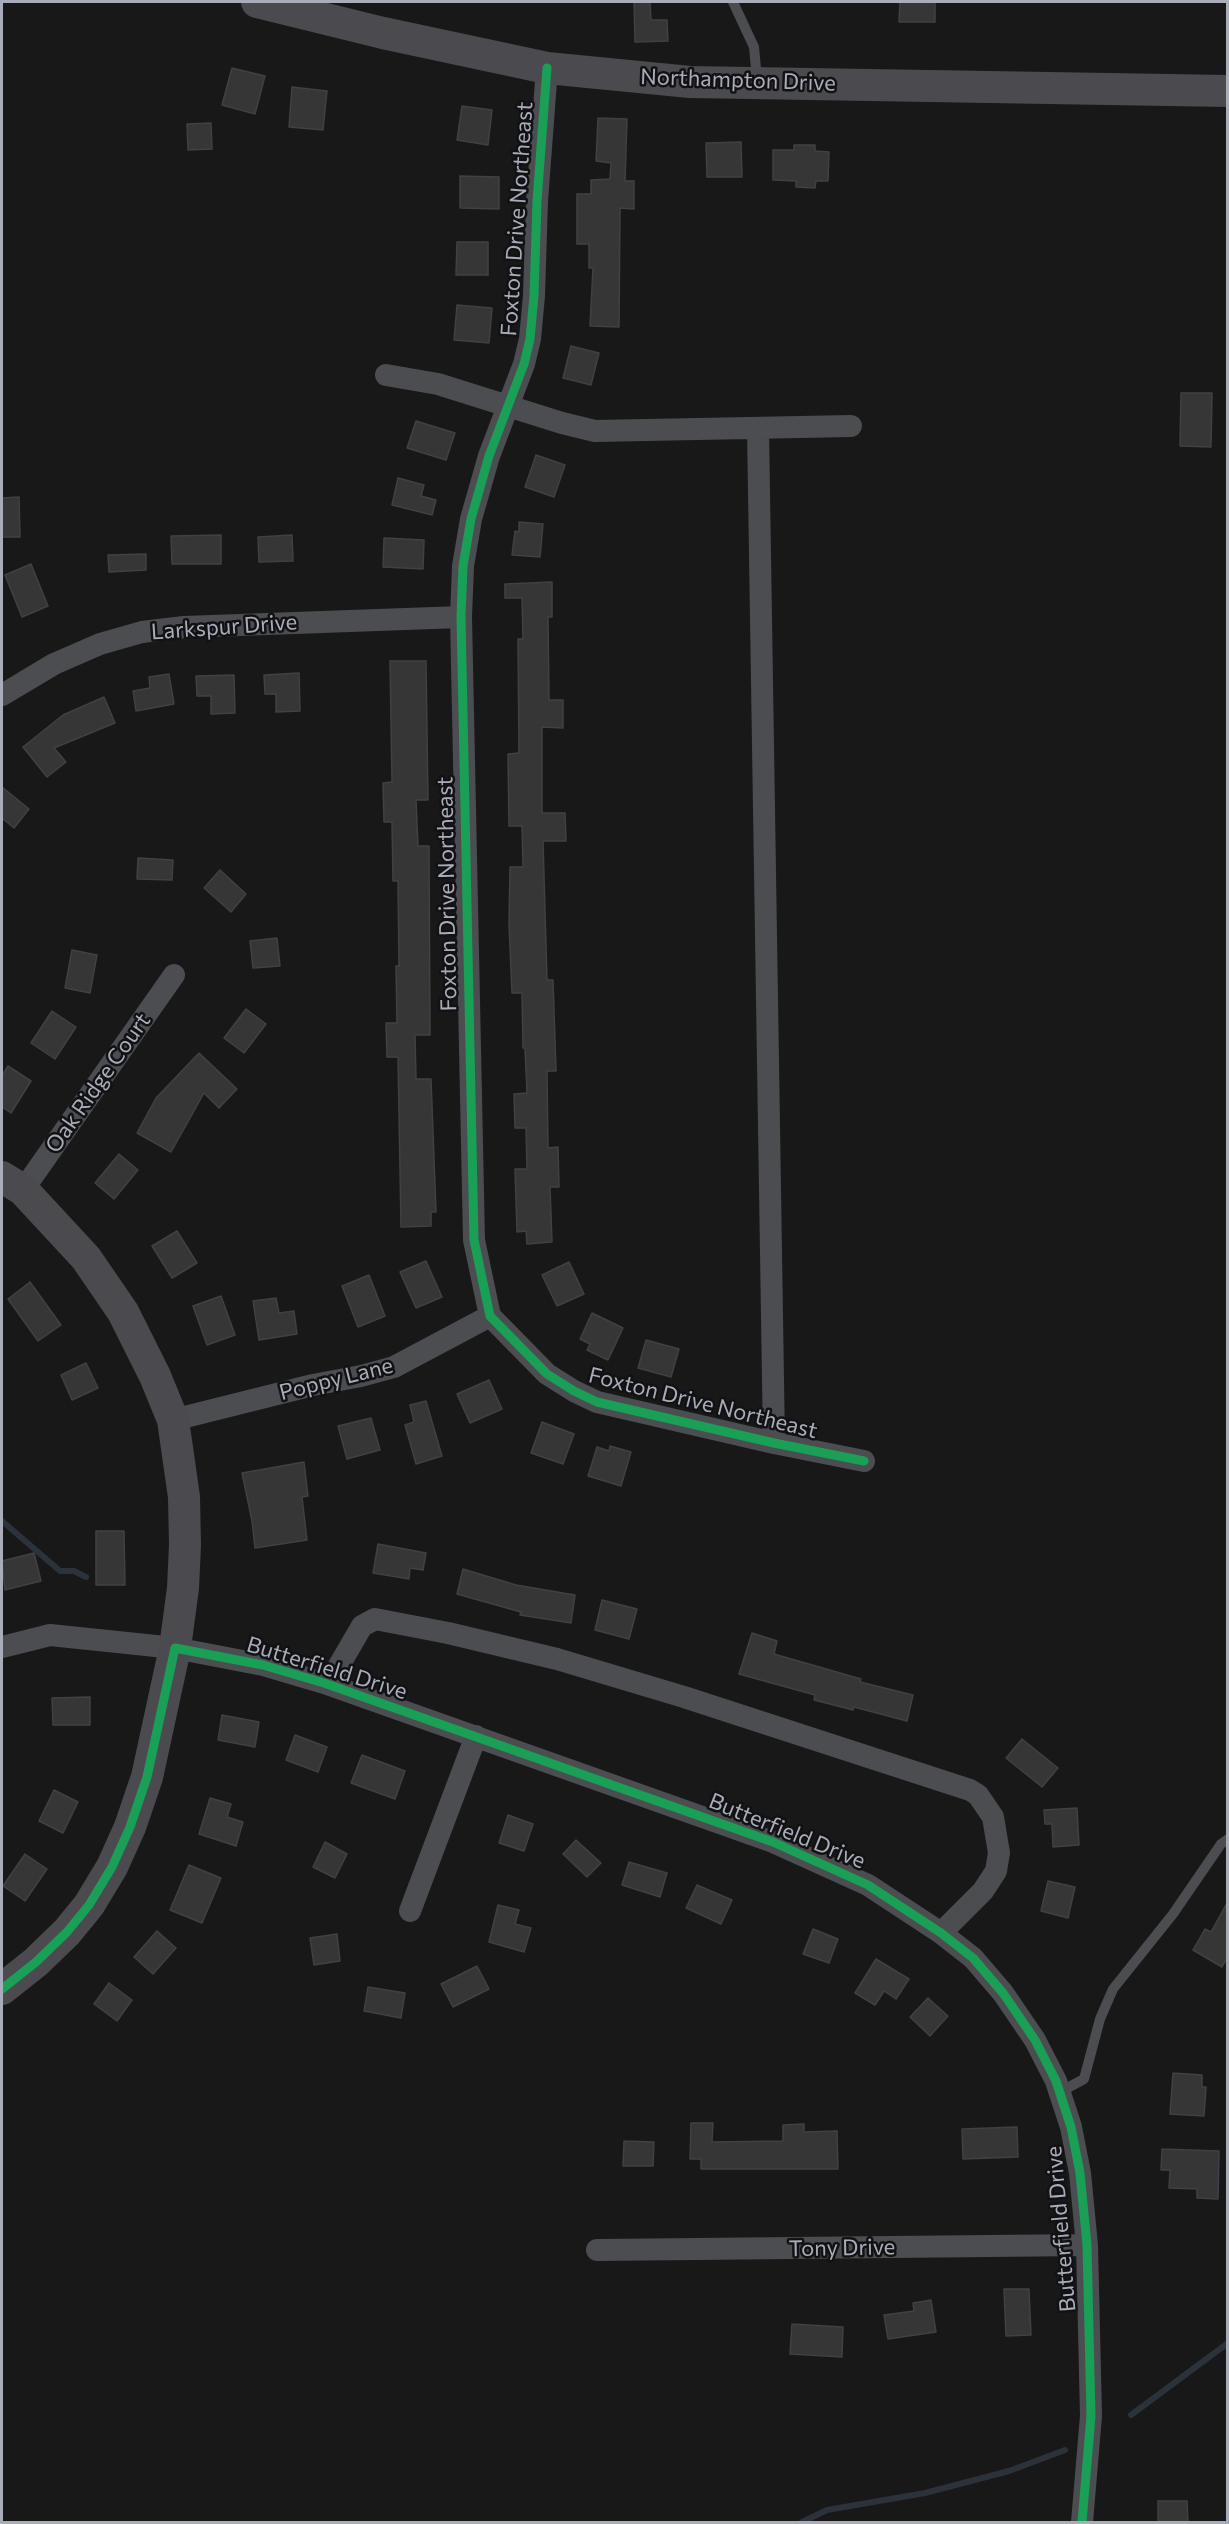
<!DOCTYPE html>
<style>
body{margin:0}
#map{position:relative;width:1229px;height:2524px;overflow:hidden;background:#181818;font-family:Commissioner,sans-serif}
canvas{display:block}
.frame{position:absolute;inset:0;border:3px solid #a9adb9;pointer-events:none}
</style>
<div id="map">
<canvas width="1229" height="2524"></canvas>
<div class="frame"></div>
</div>
<script>
const c = document.querySelector('canvas').getContext('2d');
c.lineJoin = 'round';
const toPath = rows => new Path2D(rows.map(r => 'M' + r).join(''));
function strokePath(path, color, width, dash) { c.strokeStyle = color; c.lineWidth = width; c.lineCap = dash ? 'butt' : 'round'; c.setLineDash(dash || []); c.stroke(path); }
function fill(path, color) { c.fillStyle = color; c.fill(path, 'evenodd'); }
function write(font, color, halo, rows, align = 'center') {
  c.font = font + ' Commissioner,sans-serif'; c.lineWidth = 5; c.setLineDash([]); c.textBaseline = 'middle'; c.strokeStyle = halo; c.fillStyle = color; for (const [text, x, y, turn = 0] of rows) {
    c.save(); c.translate(x, y); c.rotate((+turn || 0) * Math.PI / 180); c.textAlign = isNaN(turn) ? turn : align; if (halo) c.strokeText(text, 0, 0); c.fillText(text, 0, 0); c.restore();
  }
}
const stream = toPath([
 [2,1521,60,1571,74,1571,86,1577],
 [1131,2415,1228,2343],
 [802,2522,827,2510,925,2493,1009,2471,1065,2450]
]);
const building = toPath([
 [634,2,650,2,651,20,667,20,668,41,635,42,634,2],
 [900,2,935,2,935,22,899,22,900,2],
 [232,68,265,76,255,114,222,105,232,68],
 [292,87,327,91,323,130,289,127,292,87],
 [462,106,492,110,488,145,457,140,462,106],
 [598,118,627,119,625,181,634,181,634,209,620,208,619,327,590,326,593,268,589,268,589,244,577,244,577,194,591,194,591,180,610,179,611,163,596,161,598,118],
 [211,123,212,149,188,150,187,124,211,123],
 [741,142,742,177,707,177,706,143,741,142],
 [794,145,815,145,815,151,829,152,828,181,816,181,815,188,796,187,796,181,773,180,773,150,794,150,794,145],
 [460,176,499,177,499,209,460,208,460,176],
 [457,242,488,242,488,275,456,275,457,242],
 [457,305,492,308,489,343,454,340,457,305],
 [571,346,599,353,591,385,563,378,571,346],
 [1181,393,1212,393,1211,447,1180,446,1181,393],
 [416,421,455,433,446,460,407,448,416,421],
 [536,455,565,465,554,497,525,487,536,455],
 [398,478,424,485,421,496,436,500,432,515,392,505,398,478],
 [19,497,20,537,2,537,2,498,19,497],
 [519,522,543,524,540,557,512,555,515,531,519,532,519,522],
 [221,535,221,564,172,564,171,536,221,535],
 [292,535,293,561,259,562,258,537,292,535],
 [384,538,424,540,423,569,383,567,384,538],
 [146,554,146,570,109,572,108,555,146,554],
 [31,564,48,606,22,617,5,575,31,564],
 [552,582,552,617,548,617,549,700,563,700,563,728,542,727,542,813,565,813,566,841,543,841,547,980,553,980,556,1071,547,1071,548,1148,558,1147,559,1187,550,1187,552,1242,527,1244,526,1231,517,1232,515,1169,527,1169,526,1128,515,1128,514,1094,527,1093,525,1048,523,1048,522,993,512,993,509,924,510,867,523,867,522,826,509,826,508,754,519,753,518,639,523,639,522,598,505,598,505,584,552,582],
 [390,661,426,661,428,800,416,800,418,846,429,846,430,1035,415,1035,416,1079,431,1079,436,1212,431,1212,431,1226,401,1227,398,1057,387,1057,386,1023,397,1023,396,966,399,966,398,881,393,881,392,822,384,822,383,783,392,782,390,661],
 [299,673,300,711,276,712,276,694,265,694,264,675,299,673],
 [169,674,174,704,136,711,133,691,150,688,149,677,169,674],
 [234,675,235,713,211,714,211,696,197,696,196,676,234,675],
 [104,697,115,723,54,748,66,762,47,777,23,747,63,715,104,697],
 [2,787,29,809,14,828,2,818,2,787],
 [138,858,173,860,172,880,137,879,138,858],
 [220,870,246,894,231,912,204,888,220,870],
 [277,938,280,966,253,968,250,941,277,938],
 [72,950,97,955,90,993,65,988,72,950],
 [246,1009,266,1024,244,1053,224,1038,246,1009],
 [52,1011,76,1027,55,1059,31,1043,52,1011],
 [199,1053,237,1089,219,1108,204,1093,171,1152,137,1133,156,1098,199,1053],
 [8,1066,31,1081,11,1113,2,1107,2,1076,8,1066],
 [119,1154,138,1170,114,1199,95,1183,119,1154],
 [177,1231,197,1263,172,1278,152,1246,177,1231],
 [426,1261,442,1297,416,1308,400,1272,426,1261],
 [569,1262,584,1294,557,1306,542,1275,569,1262],
 [369,1275,385,1316,358,1327,342,1286,369,1275],
 [30,1282,61,1325,38,1341,8,1299,30,1282],
 [221,1296,235,1335,207,1345,193,1306,221,1296],
 [276,1298,279,1313,294,1311,297,1334,259,1340,253,1301,276,1298],
 [592,1313,623,1328,608,1360,587,1350,590,1344,580,1339,592,1313],
 [646,1340,679,1349,671,1377,638,1368,646,1340],
 [86,1363,98,1388,72,1400,61,1375,86,1363],
 [489,1380,502,1409,470,1423,457,1394,489,1380],
 [426,1401,442,1456,416,1464,405,1425,414,1422,410,1405,426,1401],
 [371,1418,380,1450,347,1459,338,1426,371,1418],
 [542,1422,574,1434,563,1464,531,1453,542,1422],
 [610,1446,631,1452,621,1486,588,1476,597,1447,609,1451,610,1446],
 [304,1462,308,1496,302,1497,307,1540,255,1548,252,1521,242,1473,304,1462],
 [96,1531,124,1531,125,1585,96,1585,96,1531],
 [378,1544,426,1553,423,1570,410,1568,409,1579,373,1573,378,1544],
 [34,1553,41,1581,5,1590,2,1561,34,1553],
 [463,1569,516,1585,575,1595,571,1623,520,1615,521,1612,457,1594,463,1569],
 [602,1600,637,1609,629,1639,595,1630,602,1600],
 [752,1633,777,1641,774,1654,861,1679,860,1682,913,1695,907,1721,854,1707,853,1710,814,1700,815,1695,739,1674,752,1633],
 [90,1697,90,1725,53,1725,52,1698,90,1697],
 [222,1715,259,1722,255,1747,218,1740,222,1715],
 [295,1735,327,1747,318,1772,286,1760,295,1735],
 [1022,1739,1058,1768,1042,1787,1006,1758,1022,1739],
 [362,1755,405,1771,395,1799,351,1783,362,1755],
 [54,1790,78,1802,63,1833,39,1821,54,1790],
 [210,1798,231,1804,227,1817,243,1822,236,1846,199,1834,210,1798],
 [1077,1808,1079,1845,1053,1847,1052,1824,1045,1824,1044,1810,1077,1808],
 [508,1815,533,1824,524,1851,499,1843,508,1815],
 [576,1840,601,1863,587,1877,563,1854,576,1840],
 [325,1842,347,1854,335,1878,313,1867,325,1842],
 [25,1854,47,1869,25,1901,3,1886,25,1854],
 [629,1862,667,1873,660,1897,622,1885,629,1862],
 [189,1865,221,1878,202,1923,170,1910,189,1865],
 [1048,1881,1075,1887,1068,1918,1041,1911,1048,1881],
 [697,1885,732,1900,721,1924,686,1908,697,1885],
 [1227,1903,1227,1958,1222,1967,1193,1950,1205,1929,1211,1932,1227,1903],
 [498,1905,519,1910,515,1924,531,1928,524,1952,489,1942,498,1905],
 [813,1929,838,1939,829,1963,803,1954,813,1929],
 [157,1931,176,1948,153,1974,134,1957,157,1931],
 [337,1934,340,1961,314,1965,310,1938,337,1934],
 [876,1959,909,1979,896,1999,884,1991,875,2005,855,1993,876,1959],
 [477,1966,489,1989,453,2007,441,1984,477,1966],
 [109,1983,132,2000,117,2021,94,2004,109,1983],
 [368,1987,405,1993,401,2018,364,2011,368,1987],
 [928,1998,948,2016,930,2036,910,2017,928,1998],
 [1173,2073,1202,2075,1202,2087,1206,2087,1204,2116,1170,2114,1173,2073],
 [691,2123,713,2123,712,2142,783,2141,783,2125,804,2124,804,2132,837,2131,838,2169,701,2169,701,2159,690,2159,691,2123],
 [1017,2127,1018,2157,963,2159,962,2129,1017,2127],
 [624,2141,654,2142,653,2166,623,2166,624,2141],
 [1162,2149,1219,2151,1218,2199,1197,2198,1197,2189,1169,2188,1170,2170,1161,2170,1162,2149],
 [1004,2289,1029,2289,1031,2335,1006,2336,1004,2289],
 [931,2300,936,2332,888,2339,884,2315,914,2311,913,2303,931,2300],
 [792,2324,843,2327,842,2357,790,2354,792,2324],
 [1158,2501,1187,2501,1188,2523,1158,2523,1158,2501]
]);
const lane = toPath([
 [733,2,754,47,757,80],
 [1060,2092,1084,2079,1100,2019,1113,1989,1173,1914,1221,1844,1228,1839]
]);
const street = toPath([
 [547,68,537,201,534,296,530,339,524,364,489,456,471,519,463,566,461,617,474,1240,490,1316,547,1374,574,1391,597,1402,774,1443,864,1461],
 [386,375,438,384,562,423,595,431,851,426],
 [758,428,774,1443],
 [2,695,54,664,100,644,142,632,184,627,461,617],
 [23,1190,174,975],
 [173,1420,313,1385,361,1376,394,1367,490,1316],
 [2,1647,50,1635,175,1648,263,1665,324,1683,773,1842,868,1885,941,1933,973,1958,1003,1993,1035,2040,1056,2081,1071,2127,1080,2173,1087,2245,1091,2416,1082,2522],
 [324,1683,337,1669,362,1626,375,1619,448,1633,557,1659,684,1697,970,1790,978,1795,993,1817,999,1853,996,1871,983,1891,941,1933],
 [410,1911,476,1736],
 [597,2250,1087,2245]
]);
const secondary = toPath([
 [257,2,383,33,547,68,690,82,1228,91],
 [2,1177,23,1190,86,1258,123,1312,155,1376,173,1420,184,1497,185,1545,183,1588,175,1648,147,1777,130,1827,112,1867,89,1905,67,1932,36,1962,2,1989]
]);
const cycleway = toPath([
 [547,68,537,201,534,296,530,339,524,364,489,456,471,519,463,566,461,617,474,1240,490,1316,547,1374,574,1391,597,1402,774,1443,864,1461],
 [2,1989,36,1962,67,1932,89,1905,112,1867,130,1827,147,1777,175,1648,263,1665,324,1683,773,1842,868,1885,941,1933,973,1958,1003,1993,1035,2040,1056,2081,1071,2127,1080,2173,1087,2245,1091,2416,1082,2522]
]);
const streetNames = [
 ["Northampton Drive",738,80,2],
 ["Foxton Drive Northeast",517,219,-86],
 ["Larkspur Drive",224,627,-4],
 ["Foxton Drive Northeast",447,894,-91],
 ["Oak Ridge Court",98,1083,-55],
 ["Poppy Lane",336,1379,-14],
 ["Foxton Drive Northeast",703,1403,14],
 ["Butterfield Drive",327,1668,17],
 ["Butterfield Drive",787,1831,22],
 ["Butterfield Drive",1061,2229,-95],
 ["Tony Drive",842,2248,-1]
];
strokePath(stream, '#2b323a', 6);
fill(building, '#363637');
strokePath(building, '#404144', 1.5);
strokePath(lane, '#4c4d51', 10);
strokePath(street, '#4c4d51', 22);
strokePath(secondary, '#4b4b4f', 32);
strokePath(cycleway, '#1a9f57', 9);
write('22px', '#a9adb9', '#121214', streetNames);
</script>
